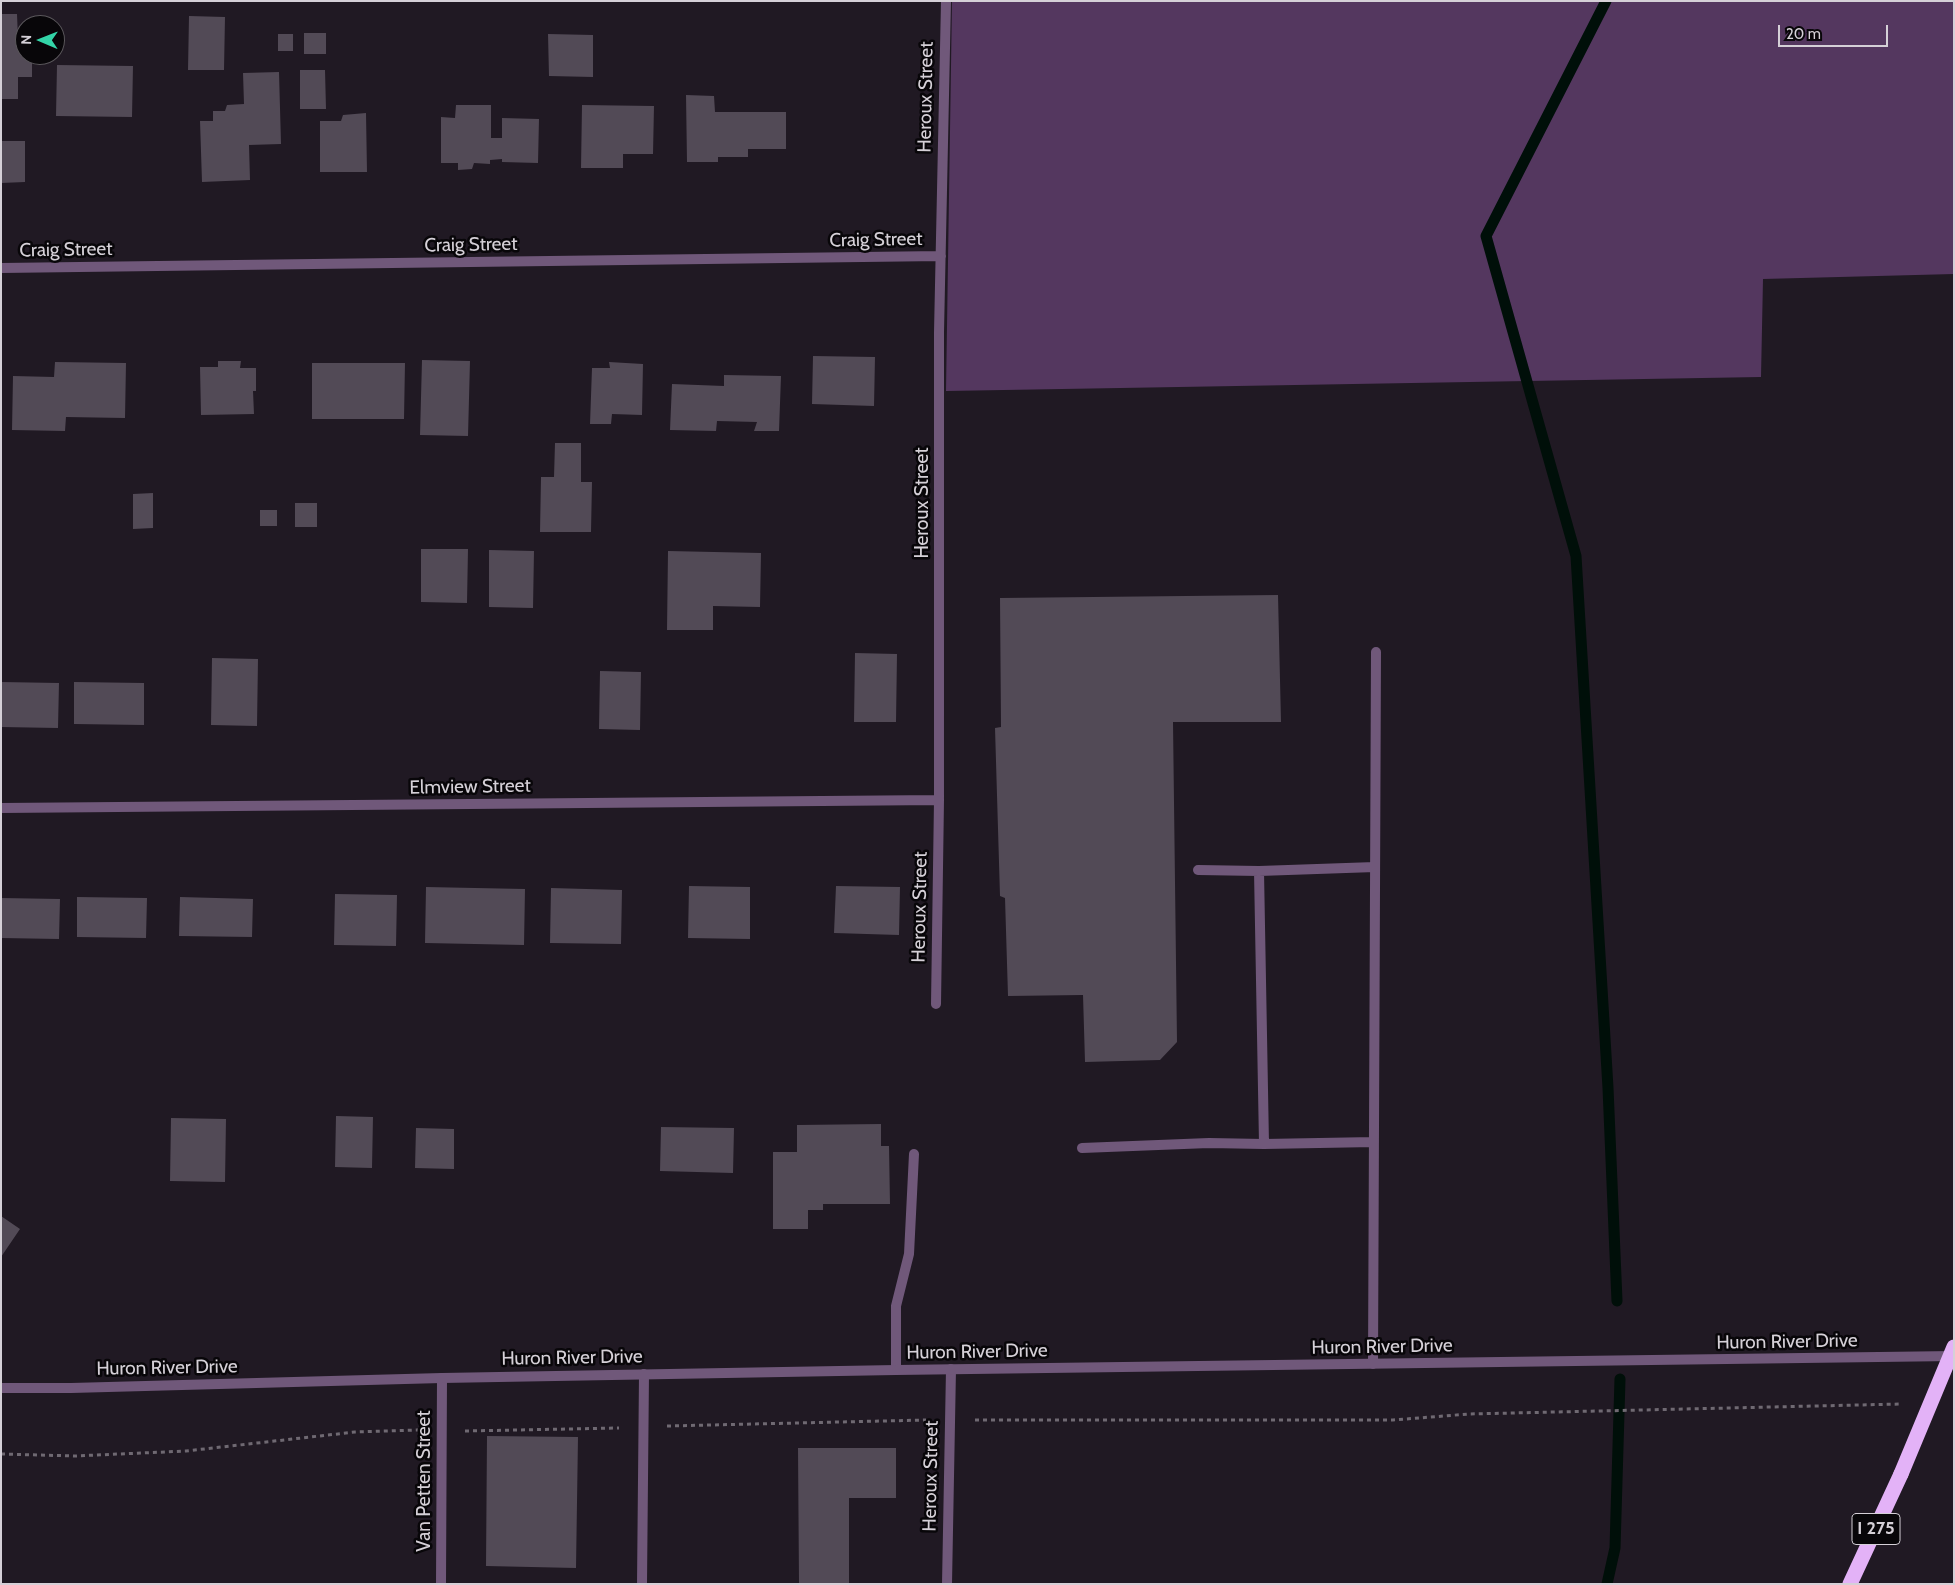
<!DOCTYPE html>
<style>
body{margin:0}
#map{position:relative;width:1955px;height:1585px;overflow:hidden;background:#201923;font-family:Cabin,sans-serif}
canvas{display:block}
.frame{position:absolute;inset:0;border:2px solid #d5d0d7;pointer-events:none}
.north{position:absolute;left:15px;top:15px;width:50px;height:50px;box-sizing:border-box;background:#080609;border:1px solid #5a575b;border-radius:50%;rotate:271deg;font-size:14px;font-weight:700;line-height:20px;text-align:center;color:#d5d0d7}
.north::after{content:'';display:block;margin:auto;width:18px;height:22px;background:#33d4a8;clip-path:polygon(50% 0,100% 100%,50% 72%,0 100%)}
.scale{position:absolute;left:1778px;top:25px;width:110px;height:22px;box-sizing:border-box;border:2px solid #d5d0d7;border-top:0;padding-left:6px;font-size:15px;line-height:18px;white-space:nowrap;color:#d5d0d7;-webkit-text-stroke:4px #080609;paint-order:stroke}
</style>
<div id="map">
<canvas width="1955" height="1585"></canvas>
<div class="frame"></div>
<div class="north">N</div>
<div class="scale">20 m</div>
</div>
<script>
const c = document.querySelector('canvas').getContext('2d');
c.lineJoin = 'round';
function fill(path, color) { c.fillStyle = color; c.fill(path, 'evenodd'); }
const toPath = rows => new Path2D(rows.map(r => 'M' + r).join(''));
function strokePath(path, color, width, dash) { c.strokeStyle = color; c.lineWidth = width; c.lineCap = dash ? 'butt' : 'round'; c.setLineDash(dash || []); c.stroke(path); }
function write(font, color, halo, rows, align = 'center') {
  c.font = font + ' Cabin,sans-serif'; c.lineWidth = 5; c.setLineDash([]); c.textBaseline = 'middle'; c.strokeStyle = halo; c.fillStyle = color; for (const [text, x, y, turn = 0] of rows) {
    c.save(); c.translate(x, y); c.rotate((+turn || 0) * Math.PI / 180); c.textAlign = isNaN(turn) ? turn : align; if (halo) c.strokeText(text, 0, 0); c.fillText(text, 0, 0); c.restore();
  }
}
const forest = toPath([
 [952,1,1954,1,1954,274,1763,279,1761,377,946,391]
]);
const stream = toPath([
 [1606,1,1486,236,1576,556,1608,1088,1617,1301],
 [1607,1584,1615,1548,1620,1379]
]);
const building = toPath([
 [1,14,17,14,18,39,25,39,25,55,32,55,32,77,18,77,18,99,1,99],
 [189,16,225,17,224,70,188,70],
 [304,33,326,33,326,54,304,54],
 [278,34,293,34,293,51,278,51],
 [548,34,593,35,593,77,549,76],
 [57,65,133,66,132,117,56,116],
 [300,70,325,70,326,109,300,109],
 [279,72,281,144,249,145,250,180,202,182,200,121,213,121,213,111,225,111,227,105,244,104,243,73],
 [686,95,714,96,715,112,786,112,786,149,748,149,748,157,718,157,718,162,687,162],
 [456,105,491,105,491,138,502,138,502,118,539,119,538,163,502,162,502,159,490,160,490,164,474,163,472,169,458,170,458,163,441,163,441,117,455,118],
 [582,105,654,106,653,154,623,154,623,168,581,168],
 [366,113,367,172,320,172,320,121,341,121,343,115],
 [1,141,25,141,25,182,1,183],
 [813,356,875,357,874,406,812,404],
 [422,360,470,361,468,436,420,435],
 [218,361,241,361,240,368,256,368,256,391,253,391,254,414,201,415,200,367,218,367],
 [55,362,126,363,125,418,66,417,65,431,12,430,13,376,54,377],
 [609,362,643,364,642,415,612,414,611,424,590,424,592,368,610,368],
 [312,363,405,363,404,419,312,419],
 [724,375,781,376,779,431,754,431,757,422,717,421,716,431,670,430,672,384,724,386],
 [555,443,581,443,581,482,592,482,591,532,540,532,541,477,554,477],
 [153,493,153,528,133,529,133,494],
 [295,503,317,503,317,527,295,527],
 [260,510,277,510,277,526,260,526],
 [421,549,468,549,467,603,421,602],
 [489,550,534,551,533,608,489,607],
 [668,551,761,553,760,607,713,606,713,630,667,630],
 [1278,595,1281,722,1173,722,1177,1042,1160,1060,1085,1062,1083,995,1008,996,1005,898,1000,896,995,728,1001,727,1000,598],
 [855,653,897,654,896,722,854,722],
 [212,658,258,659,257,726,211,725],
 [600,671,641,672,640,730,599,729],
 [1,682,59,683,58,728,1,727],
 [74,682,144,683,144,725,74,724],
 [689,886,750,887,750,939,688,938],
 [836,886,900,887,899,935,834,933],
 [426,887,525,889,524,945,425,943],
 [551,888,622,890,621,944,550,943],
 [335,894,397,895,396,946,334,945],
 [77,897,147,898,146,938,77,937],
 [180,897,253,899,252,937,179,936],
 [1,898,60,899,59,939,1,938],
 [336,1116,373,1117,372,1168,335,1167],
 [171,1118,226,1119,225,1182,170,1181],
 [881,1124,881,1146,889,1146,890,1204,823,1204,823,1210,808,1210,808,1229,773,1229,773,1152,797,1152,797,1125],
 [661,1127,734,1128,733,1173,660,1171],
 [416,1128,454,1129,454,1169,415,1168],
 [1,1216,20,1229,1,1257],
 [487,1436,578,1437,576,1568,486,1566],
 [798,1448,896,1448,896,1498,849,1498,849,1584,799,1584]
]);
const path = toPath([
 [975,1420,1393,1420,1469,1414,1901,1404],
 [667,1426,926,1420],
 [465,1431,619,1428],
 [1,1454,75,1456,186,1451,355,1432,419,1430]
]);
const service = toPath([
 [1198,870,1259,871,1375,867],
 [1259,871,1264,1144],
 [1082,1148,1209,1143,1264,1144,1374,1142],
 [1373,1364,1376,652],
 [896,1370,896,1306,909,1254,914,1154],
 [642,1584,644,1374]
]);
const minor = toPath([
 [1,268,941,256],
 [1,808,939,800],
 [936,1004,939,800,939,332,946,1],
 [441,1584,442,1378],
 [947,1584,951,1369]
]);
const tertiary = toPath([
 [1,1388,71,1388,442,1378,896,1370,1954,1356]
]);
const motorway = toPath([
 [1850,1584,1901,1474]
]);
const motorwayBridge = toPath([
 [1901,1474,1954,1347]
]);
const shields = [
 [1876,1529,48]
];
const shieldNames = [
 ["I 275",1876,1529]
];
const streetNames = [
 ["Heroux Street",926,97,-89],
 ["Craig Street",876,240,-1],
 ["Craig Street",471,245,-1],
 ["Craig Street",66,250,-1],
 ["Heroux Street",922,503,-90],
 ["Elmview Street",470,787,-1],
 ["Heroux Street",920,907,-89],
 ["Huron River Drive",1787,1342,-1],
 ["Huron River Drive",1382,1347,-1],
 ["Huron River Drive",977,1352,-1],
 ["Huron River Drive",572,1358,-1],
 ["Huron River Drive",167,1368,-1],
 ["Heroux Street",931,1476,-89],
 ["Van Petten Street",424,1481,-90]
];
fill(forest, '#54375f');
strokePath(stream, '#000f09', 11);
fill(building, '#524a56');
strokePath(path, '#6f6972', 3, [4, 4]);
strokePath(service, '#70587a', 10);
strokePath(minor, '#70587a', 10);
strokePath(tertiary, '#70587a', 10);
strokePath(motorway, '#e3b2f7', 15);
strokePath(motorwayBridge, '#e3b2f7', 15);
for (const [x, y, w] of shields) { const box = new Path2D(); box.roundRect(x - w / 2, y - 15.5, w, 31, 4); c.fillStyle = '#080609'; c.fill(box); strokePath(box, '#d5d0d7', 1); }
write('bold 18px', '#d5d0d7', null, shieldNames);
write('19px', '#d5d0d7', '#080609', streetNames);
</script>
